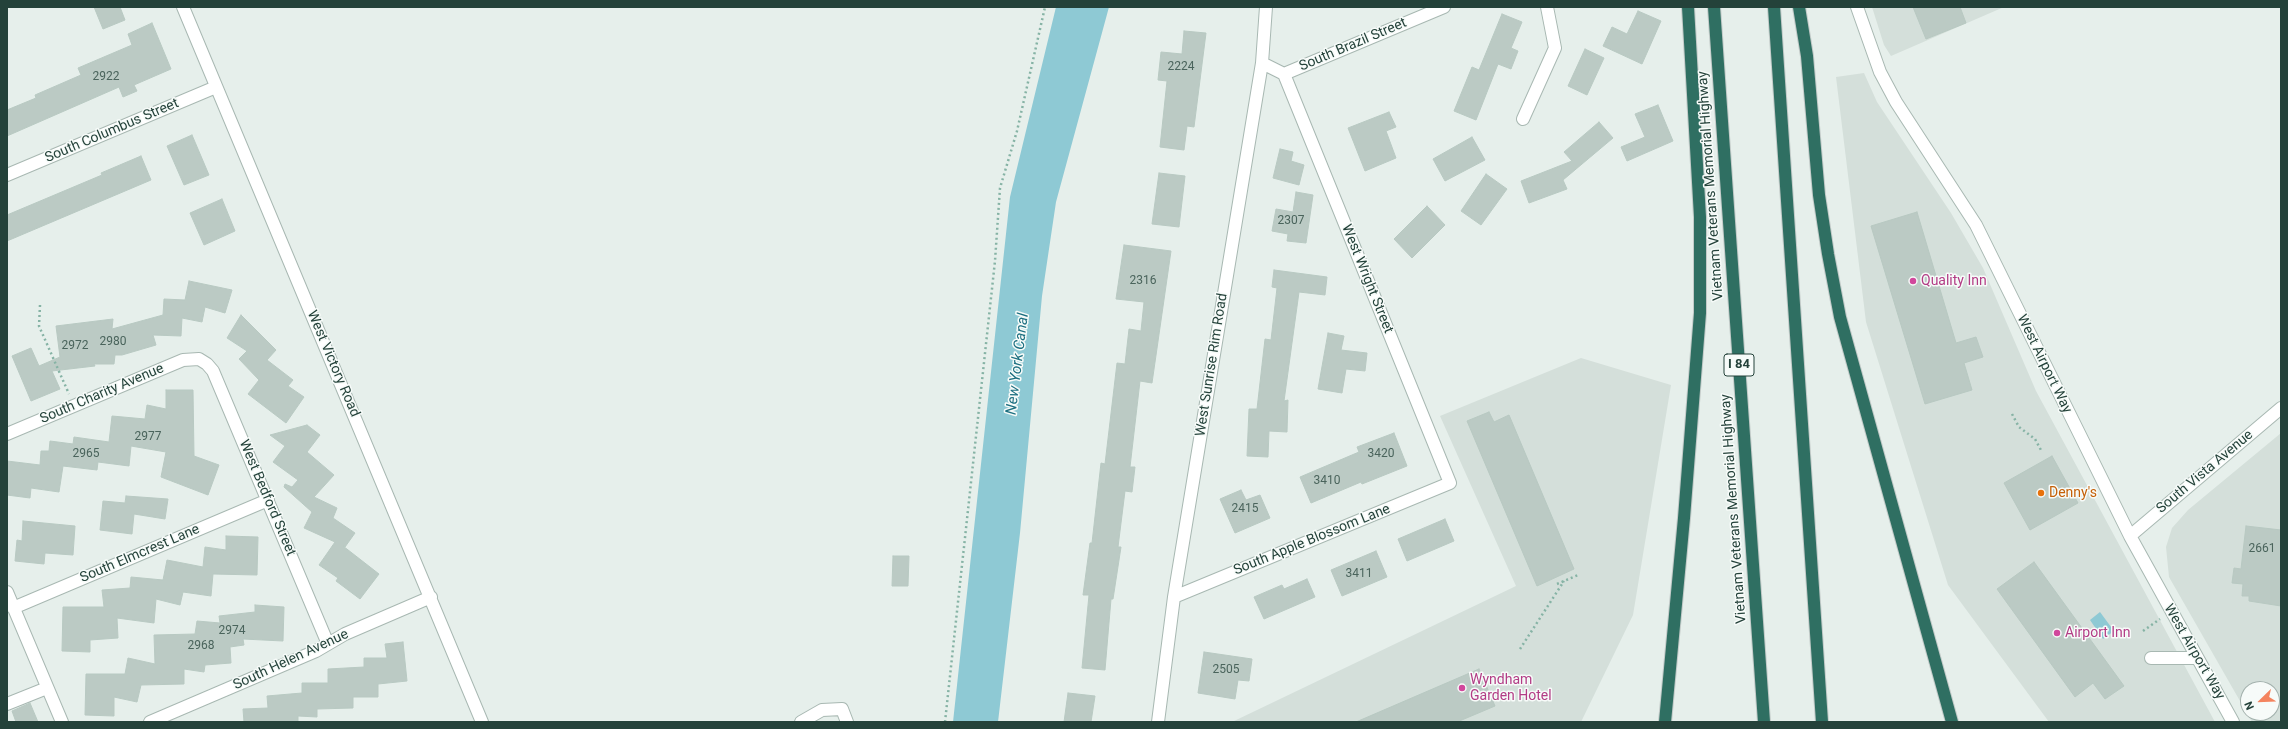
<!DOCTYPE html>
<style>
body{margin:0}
#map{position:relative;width:2288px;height:729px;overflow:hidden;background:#e6efeb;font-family:Roboto,sans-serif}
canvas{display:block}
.frame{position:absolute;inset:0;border:8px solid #24423a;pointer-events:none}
.north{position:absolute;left:2240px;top:681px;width:40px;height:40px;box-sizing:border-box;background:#f7fbf9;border:1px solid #a3b1ad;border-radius:50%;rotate:247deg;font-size:11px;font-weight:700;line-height:16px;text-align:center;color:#24423a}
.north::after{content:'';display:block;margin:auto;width:14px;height:18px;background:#f4845f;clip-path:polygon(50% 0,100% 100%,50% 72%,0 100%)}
</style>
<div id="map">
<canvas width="2288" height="729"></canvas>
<div class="frame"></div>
<div class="north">N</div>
</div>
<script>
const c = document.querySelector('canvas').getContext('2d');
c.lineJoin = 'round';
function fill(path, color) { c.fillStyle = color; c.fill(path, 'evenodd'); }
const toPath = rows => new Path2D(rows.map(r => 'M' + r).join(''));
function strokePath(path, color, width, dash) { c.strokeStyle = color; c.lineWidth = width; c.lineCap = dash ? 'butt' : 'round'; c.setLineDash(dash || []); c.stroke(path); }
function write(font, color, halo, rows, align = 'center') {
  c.font = font + ' Roboto,sans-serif'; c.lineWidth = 3; c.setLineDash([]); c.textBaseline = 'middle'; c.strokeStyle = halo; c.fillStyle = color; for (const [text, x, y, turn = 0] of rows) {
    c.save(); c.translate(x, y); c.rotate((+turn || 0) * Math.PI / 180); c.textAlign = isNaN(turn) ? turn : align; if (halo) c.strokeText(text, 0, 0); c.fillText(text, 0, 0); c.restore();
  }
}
const built = toPath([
 [1872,7,2004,7,1891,56,1884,45],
 [1864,73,1877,102,1951,213,1983,268,2036,391,2215,722,2049,722,1948,585,1866,322,1836,77],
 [1581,358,1671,385,1633,615,1581,722,1232,722,1516,586,1440,416],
 [2281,433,2281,722,2252,722,2169,577,2166,547,2172,528,2188,510],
 [2248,689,2272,689,2272,713,2248,713]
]);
const water = toPath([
 [1056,7,1109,7,1056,202,1042,296,1020,533,998,722,953,722,1010,197],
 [2100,612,2114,631,2103,639,2090,620]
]);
const building = toPath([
 [94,7,120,7,125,20,103,29,94,7],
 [1913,7,1960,7,1966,23,1926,39,1913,7],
 [1638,11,1661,21,1642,64,1603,46,1612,27,1627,34,1638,11],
 [1502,14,1522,22,1511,48,1518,51,1511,69,1498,64,1476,120,1454,111,1472,67,1479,70,1502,14],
 [152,23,171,69,134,85,137,91,123,97,119,87,7,136,7,110,36,98,35,95,81,75,78,68,132,45,128,34,152,23],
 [1184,31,1206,33,1194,127,1187,126,1184,150,1160,147,1167,81,1158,80,1161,52,1182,54,1184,31],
 [1585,49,1604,58,1587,95,1568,86,1585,49],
 [1658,105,1673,141,1627,161,1621,147,1645,137,1635,114,1658,105],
 [1389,112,1396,127,1386,131,1396,158,1365,171,1348,128,1389,112],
 [1599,122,1613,138,1563,180,1567,189,1529,203,1521,181,1572,161,1564,152,1599,122],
 [192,135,209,175,184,185,167,146,192,135],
 [1472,137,1485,160,1445,181,1433,159,1472,137],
 [1280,149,1293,152,1291,161,1304,165,1299,185,1273,178,1280,149],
 [141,156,151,180,7,241,7,215,102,175,101,173,141,156],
 [1159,173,1185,176,1179,227,1152,224,1159,173],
 [1486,174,1507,189,1481,225,1461,211,1486,174],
 [1296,192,1313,195,1306,243,1287,241,1288,234,1272,231,1276,209,1293,212,1296,192],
 [222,199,235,231,204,245,190,213,222,199],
 [1427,206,1445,225,1412,258,1394,239,1427,206],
 [1917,212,1956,343,1976,337,1983,357,1964,363,1972,390,1925,404,1871,226,1917,212],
 [1124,245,1171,251,1152,383,1140,381,1130,467,1135,467,1132,492,1125,491,1118,547,1121,547,1113,599,1111,599,1105,670,1082,668,1089,595,1083,595,1090,543,1092,543,1101,463,1105,464,1117,363,1125,364,1129,329,1141,331,1144,302,1116,299,1124,245],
 [1274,270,1327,277,1325,295,1299,292,1284,401,1288,400,1287,432,1269,431,1268,457,1247,456,1249,409,1257,409,1265,339,1271,340,1277,288,1272,287,1274,270],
 [189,281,232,290,225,313,205,307,202,322,182,318,181,336,153,335,156,345,122,355,115,355,114,364,94,364,95,366,52,371,60,389,31,401,12,356,31,348,39,366,60,357,56,326,113,319,112,329,163,315,164,299,185,300,189,281],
 [241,315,276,350,267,360,293,380,288,386,304,397,286,423,248,394,259,380,239,359,247,351,227,338,241,315],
 [1328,333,1344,336,1341,350,1367,353,1365,371,1346,369,1342,393,1318,389,1328,333],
 [166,390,193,390,194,456,219,465,208,495,161,477,166,452,131,446,129,466,98,462,97,470,63,466,59,492,31,488,30,498,7,495,7,461,40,465,41,451,49,451,50,441,73,444,74,437,109,442,112,416,145,419,147,405,166,409,166,390],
 [1489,412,1494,422,1509,415,1574,569,1537,586,1467,421,1489,412],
 [307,425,320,435,307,452,334,475,314,497,337,508,333,518,355,533,345,547,343,546,379,574,360,599,336,581,338,578,319,565,335,542,304,528,312,512,284,487,285,484,292,487,298,480,273,462,285,446,270,435,307,425],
 [1394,433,1407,466,1362,484,1361,482,1311,503,1300,477,1359,452,1357,447,1394,433],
 [2052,456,2078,503,2030,530,2004,483,2052,456],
 [1241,490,1246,500,1260,495,1270,518,1235,533,1220,499,1241,490],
 [126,496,168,499,165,519,134,514,132,534,100,530,103,501,125,503,126,496],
 [1445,519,1454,541,1407,561,1398,539,1445,519],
 [23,521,75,526,73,555,45,553,44,564,15,561,17,540,22,541,23,521],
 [2246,526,2281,530,2281,606,2249,601,2249,596,2242,596,2243,584,2232,583,2234,568,2241,569,2246,526],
 [226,536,258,537,257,575,213,574,211,596,183,592,180,605,156,599,154,623,117,618,118,638,90,640,90,652,62,651,63,607,104,607,102,590,130,588,131,577,163,580,167,560,203,567,205,547,226,550,226,536],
 [1376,551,1387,577,1342,596,1331,570,1376,551],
 [893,556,909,556,908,586,892,586,893,556],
 [2034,562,2124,686,2105,699,2093,683,2075,697,1997,589,2034,562],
 [1307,579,1315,597,1264,619,1254,597,1282,585,1284,589,1307,579],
 [255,605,284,607,283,641,243,639,244,645,230,647,231,663,205,665,204,672,184,669,184,684,141,685,137,702,114,697,114,716,85,715,86,674,125,674,128,658,155,664,154,635,195,634,197,621,220,623,219,616,255,612,255,605],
 [403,642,407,681,378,684,378,697,353,697,353,708,317,709,317,717,298,716,298,722,244,722,243,709,268,708,267,696,302,693,302,683,328,683,328,669,364,667,364,658,387,658,385,644,403,642],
 [1204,652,1252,659,1249,681,1238,680,1235,699,1198,693,1204,652],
 [1479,669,1495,706,1457,722,1356,722,1479,669],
 [1068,693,1095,696,1091,722,1064,722,1068,693],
 [30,703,38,722,16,722,12,711,30,703]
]);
const path = toPath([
 [40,305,39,326,69,394],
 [2012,414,2019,427,2035,439,2042,452],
 [1557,584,1578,575],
 [2143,631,2160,619],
 [1520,649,1564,581],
 [945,722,995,261,1000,188,1017,131,1045,7]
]);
const minor = toPath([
 [183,7,482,722],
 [1857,7,1880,72,1896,102,1976,225,2130,536,2233,722],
 [1262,63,1284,74,1444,7],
 [1523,119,1555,48,1547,7],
 [7,175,216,87],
 [7,434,183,360,199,359,207,364,213,371,328,644],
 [2130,536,2281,408],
 [7,592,62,722],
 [1174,597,1450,483,1284,74],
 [13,608,268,500],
 [2151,658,2197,658],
 [7,704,47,688],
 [150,722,316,651,345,634,431,597],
 [801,722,822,710,842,709,847,722],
 [1158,722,1174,597,1262,63,1266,7]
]);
const highway = toPath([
 [1714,7,1764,722],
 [1774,7,1822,722],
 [1799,7,1807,56,1819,195,1828,254,1840,317,1952,722],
 [1665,722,1684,518,1700,313,1700,217,1688,7]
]);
const markers = [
 [1913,281,4,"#d1479c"],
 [2041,493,4,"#e8710a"],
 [2057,633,4,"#d1479c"],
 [1462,688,4,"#d1479c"]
];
const numberNames = [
 ["2224",1181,67],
 ["2922",106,77],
 ["2307",1291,221],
 ["2316",1143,281],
 ["2980",113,342],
 ["2972",75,346],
 ["2977",148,437],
 ["2965",86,454],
 ["3420",1381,454],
 ["3410",1327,481],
 ["2415",1245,509],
 ["2661",2262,549],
 ["3411",1359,574],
 ["2974",232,631],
 ["2968",201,646],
 ["2505",1226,670]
];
const shields = [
 [1739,365,30]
];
const shieldNames = [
 ["I 84",1739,365]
];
const streetNames = [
 ["South Brazil Street",1353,45,-23],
 ["South Columbus Street",112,131,-23],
 ["Vietnam Veterans Memorial Highway",1711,186,-94],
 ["West Wright Street",1367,279,68],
 ["West Victory Road",333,364,67],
 ["West Airport Way",2044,364,64],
 ["West Sunrise Rim Road",1212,365,-81],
 ["South Charity Avenue",102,394,-23],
 ["South Vista Avenue",2205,472,-40],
 ["West Bedford Street",267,498,67],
 ["Vietnam Veterans Memorial Highway",1734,509,-94],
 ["South Apple Blossom Lane",1312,540,-22],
 ["South Elmcrest Lane",140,554,-23],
 ["West Airport Way",2194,652,60],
 ["South Helen Avenue",291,660,-25]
];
const hotelNames = [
 ["Quality Inn",1921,281],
 ["Airport Inn",2065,633],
 ["Wyndham",1470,680],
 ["Garden Hotel",1470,696]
];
const foodNames = [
 ["Denny's",2049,493]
];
const waterNames = [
 ["New York Canal",1018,364,-83]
];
fill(built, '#d4dfda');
fill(water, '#8ec9d4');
fill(building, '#bbcac4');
strokePath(building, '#b8c9c2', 1);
strokePath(minor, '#a8b8b2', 14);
strokePath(highway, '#c2cac8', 14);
strokePath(path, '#86b3a5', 2.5, [2, 3]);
strokePath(minor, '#fff', 12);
strokePath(highway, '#2f6f62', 12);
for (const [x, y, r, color] of markers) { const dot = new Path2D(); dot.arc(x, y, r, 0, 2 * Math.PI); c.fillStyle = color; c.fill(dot); strokePath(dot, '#f7fbf9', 1.5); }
write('12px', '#4a645c', null, numberNames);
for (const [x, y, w] of shields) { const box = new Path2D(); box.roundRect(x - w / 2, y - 11, w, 22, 3); c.fillStyle = '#f7fbf9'; c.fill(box); strokePath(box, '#24423a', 1); }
write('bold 13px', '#24423a', null, shieldNames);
write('14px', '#24423a', '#f7fbf9', streetNames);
write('14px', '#b23c85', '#f7fbf9', hotelNames, 'left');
write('14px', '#c56008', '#f7fbf9', foodNames, 'left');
write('italic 15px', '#1c6f80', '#f7fbf9', waterNames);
</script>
